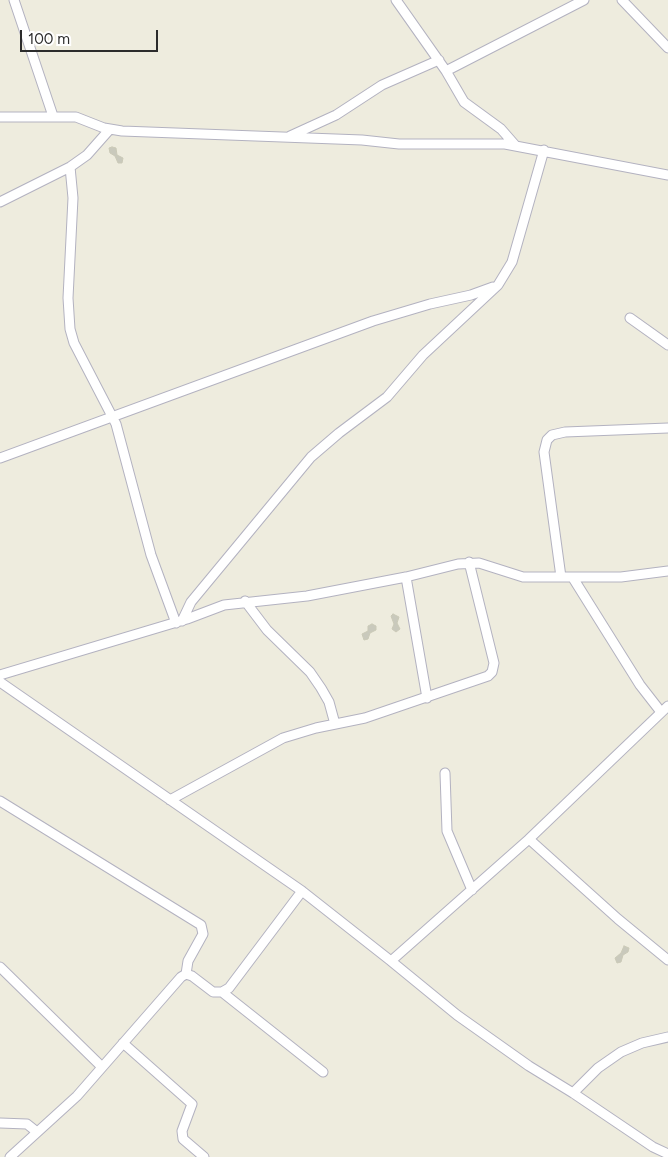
<!DOCTYPE html>
<style>
body{margin:0}
#map{position:relative;width:668px;height:1157px;overflow:hidden;background:#eeecde;font-family:Figtree,sans-serif}
canvas{display:block}
.scale{position:absolute;left:20px;top:30px;width:138px;height:22px;box-sizing:border-box;border:2px solid #2c2c2c;border-top:0;padding-left:6px;font-size:15px;line-height:18px;white-space:nowrap;color:#2c2c2c;-webkit-text-stroke:4px #fff;paint-order:stroke}
</style>
<div id="map">
<canvas width="668" height="1157"></canvas>
<div class="scale">100 m</div>
</div>
<script>
const c = document.querySelector('canvas').getContext('2d');
c.lineJoin = 'round';
function fill(path, color) { c.fillStyle = color; c.fill(path, 'evenodd'); }
const toPath = rows => new Path2D(rows.map(r => 'M' + r).join(''));
function strokePath(path, color, width, dash) { c.strokeStyle = color; c.lineWidth = width; c.lineCap = dash ? 'butt' : 'round'; c.setLineDash(dash || []); c.stroke(path); }
const building = toPath([
 [112,147,116,148,117,155,123,158,122,163,118,163,115,156,110,153,109,148,112,147],
 [393,614,399,617,397,623,400,629,396,632,392,629,394,624,391,616,393,614],
 [372,624,376,626,376,630,370,633,368,639,364,640,362,634,368,631,368,626,372,624],
 [624,946,629,948,628,952,623,955,621,962,617,963,615,958,621,953,624,946]
]);
const street = toPath([
 [14,0,53,116],
 [396,0,446,71,464,102,501,129,515,145],
 [622,0,668,48],
 [446,71,584,0],
 [0,117,76,117,104,128,122,131,362,140,399,144,505,144,668,175],
 [290,136,336,115,382,85,439,60],
 [70,167,73,198,68,298,70,329,74,343,116,424,151,555,176,623],
 [0,202,70,167,87,155,110,129],
 [630,318,668,345],
 [0,458,373,321,430,304,471,295,493,287],
 [406,577,427,698],
 [561,577,544,452,547,440,552,435,565,432,668,428],
 [573,578,640,685,661,712],
 [245,601,267,630,310,672,321,688,329,702,335,724],
 [182,621,191,602,311,457,339,433,387,397,423,355,498,285,512,262,544,150],
 [0,675,187,619,224,605,307,596,406,577,458,564,479,563,523,577,621,577,668,571],
 [0,682,302,891,391,961,529,839,668,706],
 [445,773,447,831,472,890],
 [170,800,283,738,316,728,365,718,488,676,492,672,494,663,469,562],
 [0,801,201,925,203,934,188,961,186,974],
 [529,839,618,919,668,960],
 [391,961,457,1015,529,1066,573,1093,653,1147,668,1154],
 [0,967,102,1067],
 [222,992,323,1072],
 [123,1043,192,1104,182,1131,183,1139,204,1157],
 [573,1093,598,1068,621,1052,642,1043,668,1037],
 [0,1123,27,1124,37,1132],
 [10,1157,77,1096,181,977,186,974,192,976,213,992,222,992,229,988,302,891]
]);
fill(building, '#c9c9bc');
strokePath(building, '#cac9b7', 1);
strokePath(street, '#b3b2c0', 11);
strokePath(street, '#fff', 9);
</script>
